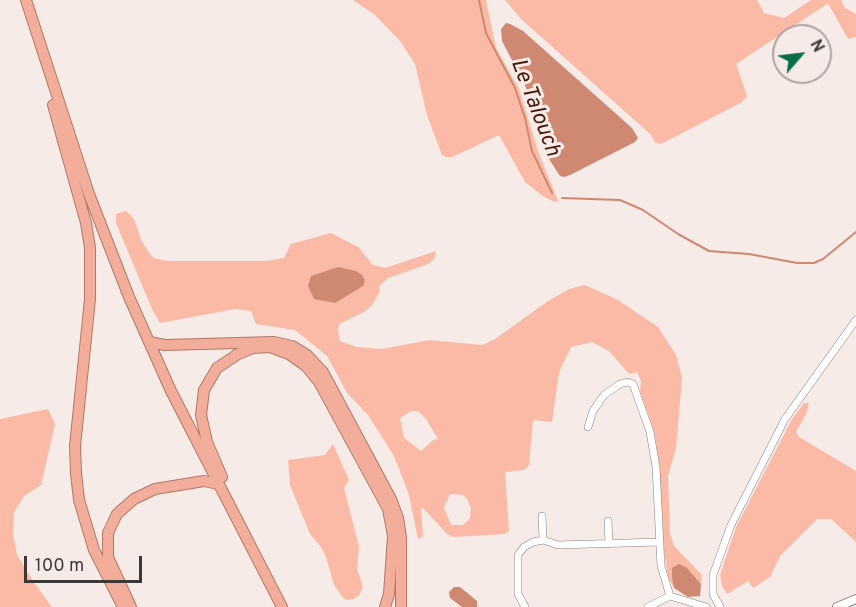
<!DOCTYPE html>
<style>
body{margin:0}
#map{position:relative;width:856px;height:607px;overflow:hidden;background:#f7ebe7;font-family:Overpass,sans-serif}
canvas{display:block}
.north{position:absolute;left:772px;top:24px;width:60px;height:60px;box-sizing:border-box;background:#f7ebe7;border:2px solid #ada3a0;border-radius:50%;rotate:62deg;font-size:16px;font-weight:700;line-height:24px;text-align:center;color:#3d3836}
.north::after{content:'';display:block;margin:auto;width:21px;height:27px;background:#076f45;clip-path:polygon(50% 0,100% 100%,50% 72%,0 100%)}
.scale{position:absolute;left:24px;top:556px;width:118px;height:27px;box-sizing:border-box;border:3px solid #3d3836;border-top:0;padding-left:8px;font-size:18px;line-height:21px;white-space:nowrap;color:#3d3836;-webkit-text-stroke:4px #f7ebe7;paint-order:stroke}
</style>
<div id="map">
<canvas width="856" height="607"></canvas>
<div class="north">N</div>
<div class="scale">100 m</div>
</div>
<script>
const c = document.querySelector('canvas').getContext('2d');
c.lineJoin = 'round';
function fill(path, color) { c.fillStyle = color; c.fill(path, 'evenodd'); }
const toPath = rows => new Path2D(rows.map(r => 'M' + r).join(''));
function strokePath(path, color, width, dash) { c.strokeStyle = color; c.lineWidth = width; c.lineCap = dash ? 'butt' : 'round'; c.setLineDash(dash || []); c.stroke(path); }
function write(font, color, halo, rows, align = 'center') {
  c.font = font + ' Overpass,sans-serif'; c.lineWidth = 6; c.setLineDash([]); c.textBaseline = 'middle'; c.strokeStyle = halo; c.fillStyle = color; for (const [text, x, y, turn = 0] of rows) {
    c.save(); c.translate(x, y); c.rotate((+turn || 0) * Math.PI / 180); c.textAlign = isNaN(turn) ? turn : align; if (halo) c.strokeText(text, 0, 0); c.fillText(text, 0, 0); c.restore();
  }
}
const green = toPath([
 [353,0,486,0,496,48,519,89,539,154,558,201,555,202,544,197,525,182,499,135,452,157,446,157,442,155,427,115,415,64,400,41,375,15],
 [505,0,757,0,764,13,784,18,811,0,841,0,845,8,856,14,856,37,848,39,829,5,827,4,736,64,747,96,742,102,661,144,655,142,649,133,521,19],
 [126,211,134,219,142,242,153,258,168,261,266,261,284,258,291,244,331,233,358,247,373,265,385,268,436,251,434,259,428,264,388,278,379,286,380,291,372,305,364,312,339,324,338,331,340,341,357,347,382,349,429,340,482,345,495,339,548,301,569,289,585,285,618,300,658,327,676,355,682,378,676,448,668,476,670,533,674,546,702,575,701,584,687,568,672,578,674,588,668,577,663,544,659,461,654,431,640,391,641,381,637,372,629,374,609,351,592,342,571,347,559,372,552,422,533,420,529,465,524,470,505,472,509,531,505,534,454,537,447,534,423,508,421,509,423,536,418,539,409,495,394,456,368,415,347,393,327,356,295,330,256,324,251,311,235,309,160,323,152,309,116,223,116,214],
 [411,411,418,411,426,419,438,439,433,440,421,451,404,438,400,418],
 [450,494,463,495,467,499,471,509,470,518,463,525,451,525,444,507],
 [804,403,809,403,806,414,796,432,799,437,856,471,856,542,831,519,817,519,780,556,770,577,753,588,748,581,727,594,722,586,720,575,736,527,792,419],
 [48,409,55,424,41,485,24,496,14,512,13,534,17,555,35,584,52,607,0,607,0,419],
 [333,444,349,480,344,488,359,547,357,569,363,587,359,595,354,599,347,600,343,598,334,585,326,557,321,547,310,534,290,485,288,460,325,455]
]);
const water = toPath([
 [506,23,510,24,523,31,632,128,638,138,635,142,570,175,564,177,560,176,549,159,525,85,502,41,501,29],
 [338,267,356,271,362,275,365,280,363,286,335,303,314,299,308,286,311,276],
 [679,564,687,568,701,584,700,596,688,597,674,588,672,578,672,568],
 [454,587,460,587,477,601,477,607,462,607,450,598,449,592]
]);
const stream = toPath([
 [479,0,486,33,515,88,525,118,532,151,552,193],
 [562,198,620,200,643,210,678,234,709,251,749,254,797,263,814,263,823,259,856,232]
]);
const minor = toPath([
 [588,427,593,411,604,395,620,384,627,382,633,384,650,432,656,467,661,566,670,596],
 [542,516,543,540],
 [608,521,609,543],
 [670,596,706,607],
 [525,607,518,594,518,555,524,547,533,542,543,540,558,545,660,542],
 [648,607,670,596],
 [720,607,713,594,713,575,731,525,785,419,856,320]
]);
const tertiary = toPath([
 [837,607,856,599]
]);
const trunk = toPath([
 [26,0,89,194,129,297,171,391,282,607],
 [53,105,86,223,90,248,90,299,75,446,76,473,79,500,94,550,123,607],
 [149,342,165,345,274,342,292,346,307,355,323,372,391,499,398,518,401,538,401,607],
 [222,477,207,442,201,415,204,390,217,368,238,354,253,348,270,347,289,354,306,366,319,382,388,509,393,536,389,594,385,607],
 [131,607,108,557,108,533,117,514,134,499,155,489,204,481,218,484]
]);
const waterNames = [
 ["Le Talouch",534,108,69]
];
fill(green, '#fabaa6');
fill(water, '#cf8872');
strokePath(stream, '#cf8872', 2);
strokePath(minor, '#8c817e', 8);
strokePath(tertiary, '#8c817e', 10);
strokePath(trunk, '#b17866', 12);
strokePath(minor, '#fff', 7);
strokePath(tertiary, '#fff', 8);
strokePath(trunk, '#f2ae9a', 10);
write('italic 22px', '#46190a', '#f7ebe7', waterNames);
</script>
